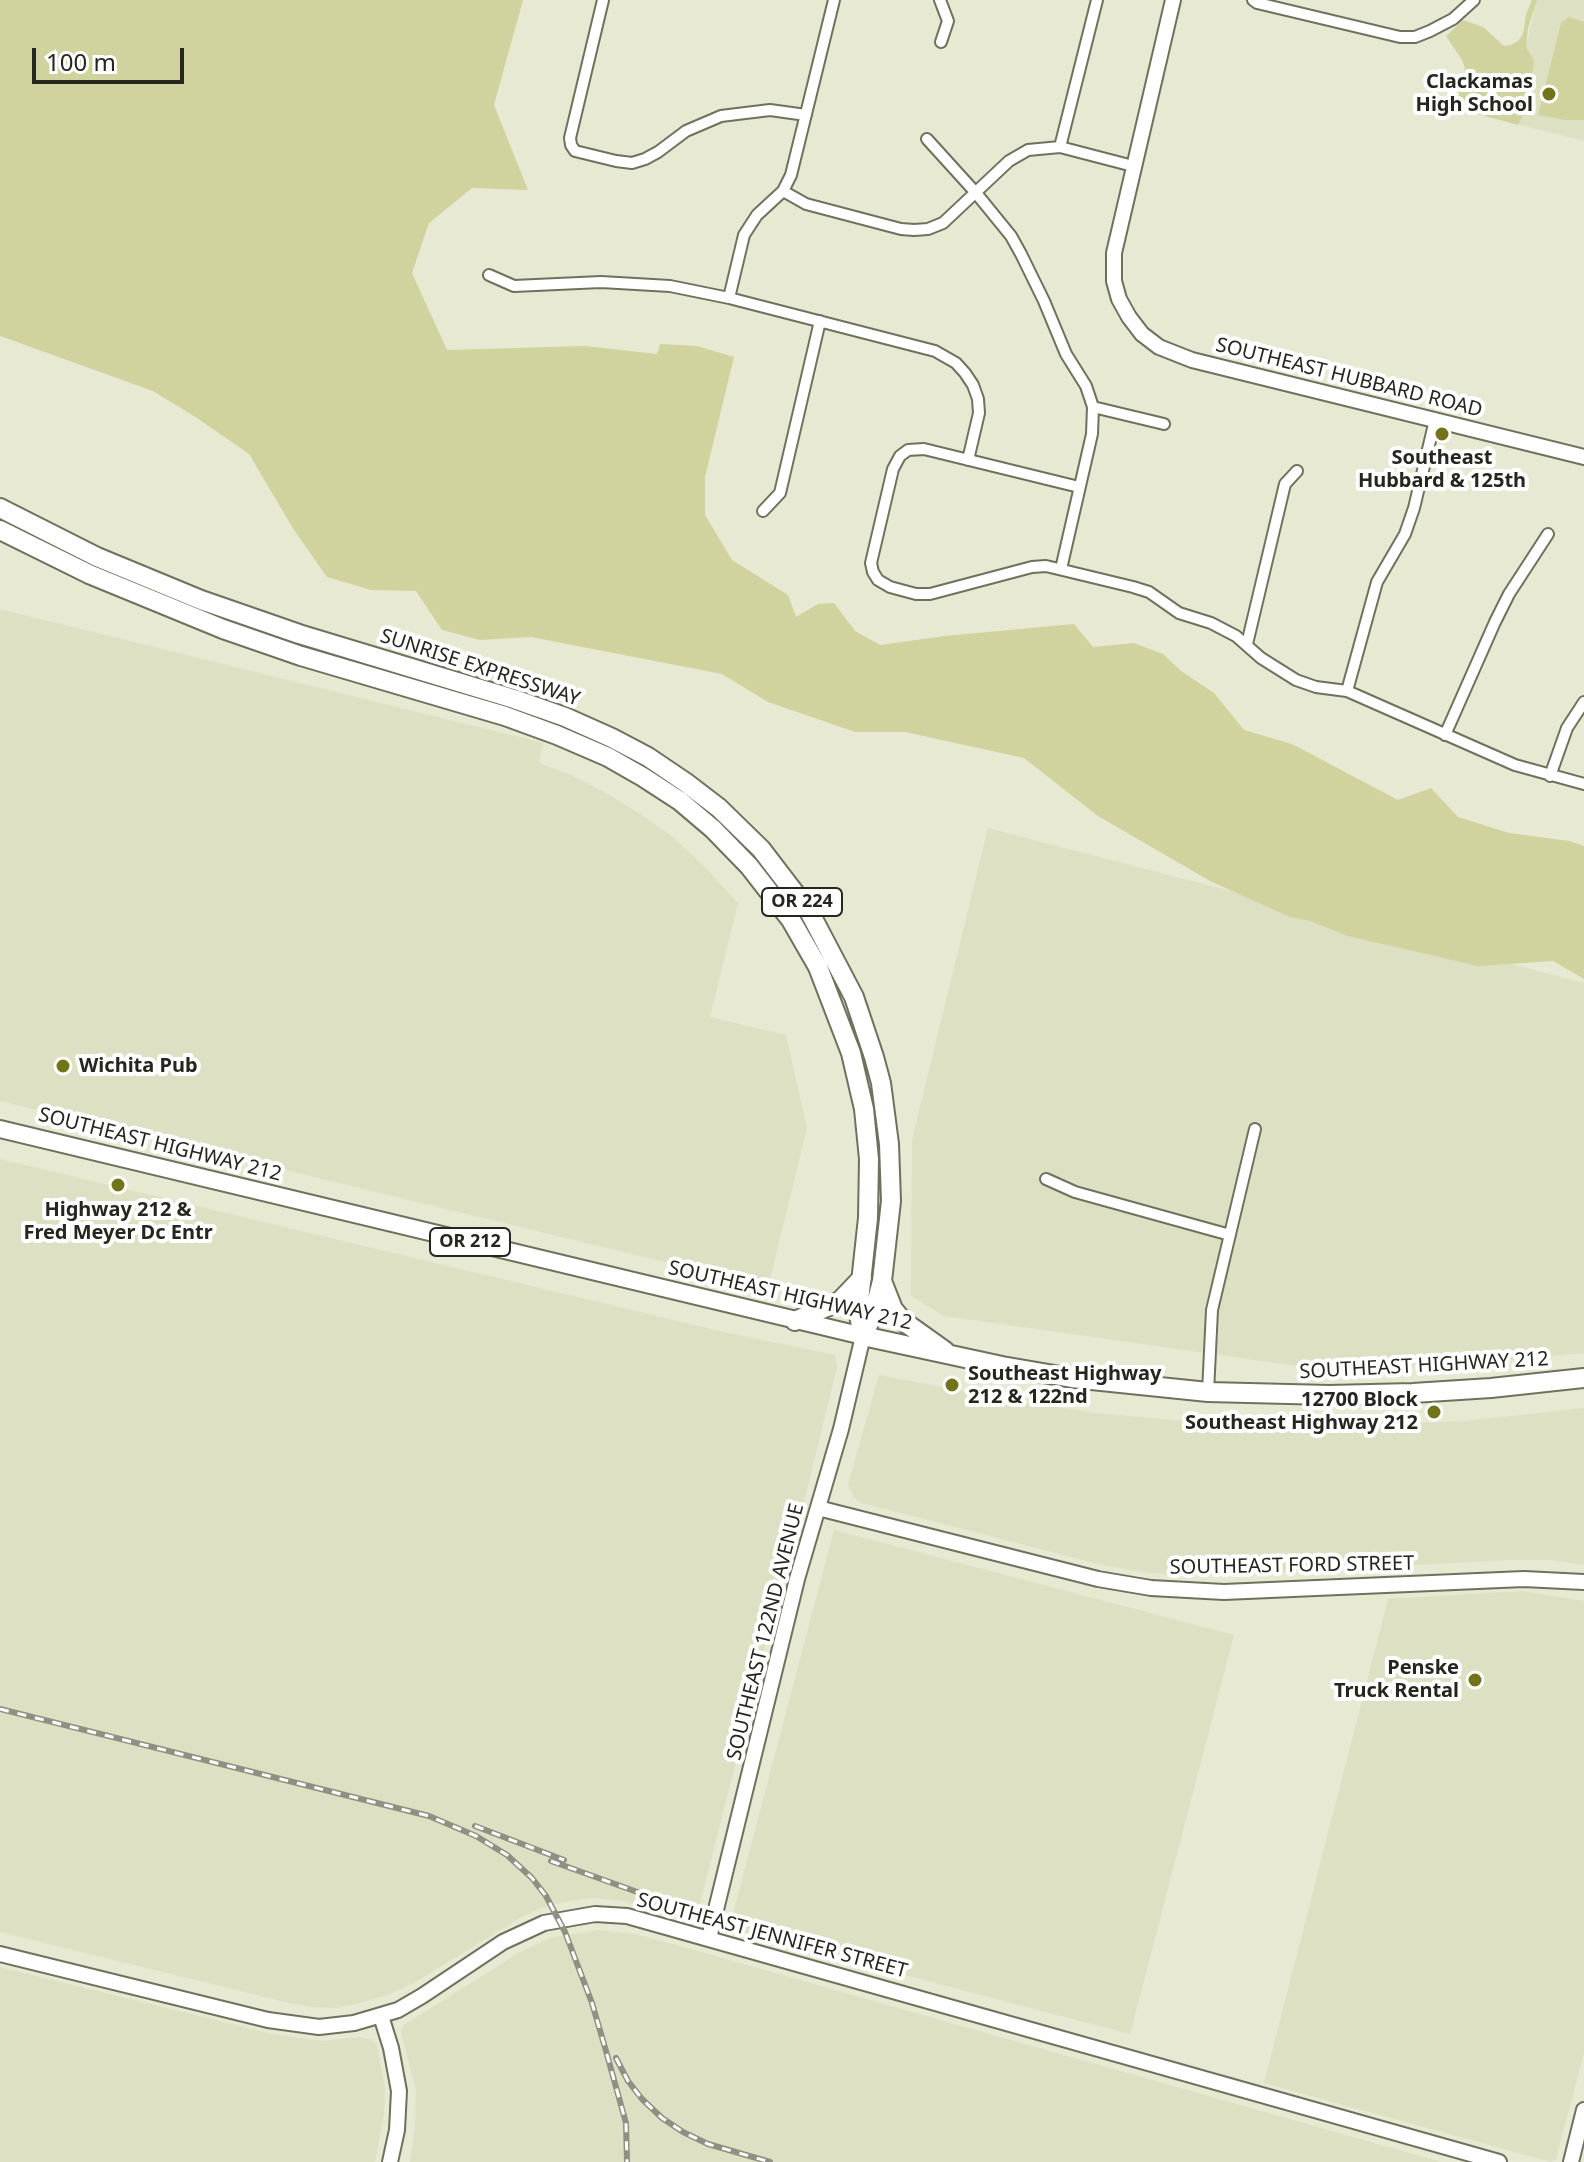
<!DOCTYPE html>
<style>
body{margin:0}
#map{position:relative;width:1584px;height:2162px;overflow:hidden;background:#e7e9d3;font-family:"Noto Sans",sans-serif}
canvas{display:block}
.scale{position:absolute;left:32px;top:48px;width:152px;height:36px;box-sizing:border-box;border:4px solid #25261e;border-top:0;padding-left:10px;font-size:24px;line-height:28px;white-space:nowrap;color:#25261e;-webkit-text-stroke:6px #fff;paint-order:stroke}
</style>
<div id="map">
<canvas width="1584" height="2162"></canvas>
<div class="scale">100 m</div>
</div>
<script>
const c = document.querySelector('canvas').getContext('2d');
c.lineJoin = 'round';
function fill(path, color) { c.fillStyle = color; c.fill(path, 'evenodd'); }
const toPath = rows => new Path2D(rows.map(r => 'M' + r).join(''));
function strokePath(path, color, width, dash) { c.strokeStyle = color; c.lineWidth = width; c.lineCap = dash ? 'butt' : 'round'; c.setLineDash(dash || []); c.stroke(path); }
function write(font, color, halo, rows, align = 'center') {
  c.font = font + ' "Noto Sans",sans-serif'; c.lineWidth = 8; c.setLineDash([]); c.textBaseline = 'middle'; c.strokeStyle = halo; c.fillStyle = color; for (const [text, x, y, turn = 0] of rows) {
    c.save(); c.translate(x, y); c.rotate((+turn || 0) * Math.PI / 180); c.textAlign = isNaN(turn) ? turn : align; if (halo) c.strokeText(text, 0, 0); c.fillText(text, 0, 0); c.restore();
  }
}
const built = toPath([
 [1537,0,1584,0,1584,141,1508,122],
 [0,609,543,743,539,763,571,775,606,793,642,815,673,837,703,865,738,903,710,1017,786,1035,807,1128,768,1287,0,1101],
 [988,828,1584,983,1584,1353,1472,1363,1319,1369,944,1316,911,1296,912,1140],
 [0,1159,724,1332,835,1355,837,1367,804,1502,800,1508,698,1912,694,1916,683,1917,623,1901,592,1898,564,1902,539,1909,520,1918,414,1983,387,1995,357,2004,336,2008,311,2007,285,2002,0,1932],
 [879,1375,982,1395,1094,1413,1208,1423,1325,1427,1464,1421,1584,1408,1584,1565,1551,1560,1508,1560,1213,1576,1150,1573,1098,1564,862,1503,854,1497,848,1485],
 [834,1530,1234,1635,1130,2034,729,1929],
 [1522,1591,1584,1601,1584,2053,1556,2159,1551,2162,1264,2083,1388,1599],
 [598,1930,635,1934,673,1944,1441,2162,410,2162,415,2126,416,2090,401,2032,404,2025,520,1952,553,1937],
 [0,1967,272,2034,323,2041,360,2037,373,2040,377,2045,385,2089,384,2114,375,2162,0,2162]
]);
const green = toPath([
 [0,0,523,0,494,105,528,190,472,188,429,223,412,273,447,350,585,346,657,354,660,344,697,346,734,357,705,477,705,515,732,560,788,595,796,617,818,604,834,603,855,631,880,645,945,636,1074,624,1093,647,1134,643,1163,654,1181,671,1214,693,1244,730,1292,744,1398,800,1431,788,1458,817,1509,833,1569,841,1584,846,1584,979,1553,961,1478,966,1348,936,1310,921,1290,917,1210,881,1098,816,1024,758,905,732,855,732,768,702,722,674,531,637,480,640,442,630,416,591,371,590,327,577,294,530,249,454,197,418,153,391,0,336],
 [1532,0,1537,0,1528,28,1526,47,1534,60,1533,70,1522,117,1518,125,1456,108,1465,68,1462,60,1446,36,1463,20,1483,27,1504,46,1511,45,1518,41,1523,34,1526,15],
 [1569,17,1584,22,1584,120,1566,120,1538,115,1561,23]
]);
const street = toPath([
 [603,0,570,138,571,145,575,151,616,161,632,163,645,159,658,152,686,131,721,116,770,110,806,115],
 [940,0,948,21,941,42],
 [1253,0,1257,3,1400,37,1415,37,1430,31,1453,19,1474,0],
 [927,139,976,193,1011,236,1021,254,1044,301,1066,354,1086,386,1093,407,1092,434,1061,569],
 [1060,147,1097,0],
 [783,191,806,204,901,229,914,230,928,229,943,223,1009,161,1028,150,1060,147,1133,166],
 [489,275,514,286,601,282,670,286,729,298,935,351,956,363,965,373,973,385,978,399,979,413,968,460],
 [729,298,744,235,757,215,783,191,791,175,834,0],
 [1093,407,1164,424],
 [1079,487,924,449,908,450,900,456,893,469,871,563,873,572,878,580,890,587,916,594,930,594,1032,567,1046,566,1133,587,1149,592,1179,613,1211,623,1236,636,1261,658,1296,680,1316,687,1347,691,1515,765,1584,784],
 [763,511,780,493,820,321],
 [1247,644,1285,484,1297,471],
 [1347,691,1377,582,1405,534,1414,508,1435,420],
 [1445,735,1495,622,1509,594,1548,534],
 [1550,776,1567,728,1584,702],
 [1046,1179,1075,1192,1230,1235],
 [1208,1392,1212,1310,1255,1129]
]);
const secondary = toPath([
 [1173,0,1114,253,1114,281,1119,299,1129,317,1142,334,1159,347,1192,360,1584,457],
 [818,1508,1098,1579,1151,1588,1224,1592,1524,1579,1584,1582],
 [709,1938,797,1579,841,1429,863,1336],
 [0,1954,268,2020,319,2027,354,2023,398,2010,422,1996,503,1942,544,1923,595,1914,627,1916,1499,2162],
 [381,2016,391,2048,399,2091,397,2130,390,2162],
 [1571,2162,1584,2110]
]);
const primary = toPath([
 [0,1129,863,1336]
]);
const highway = toPath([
 [0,508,97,557,201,600,299,634,514,699,565,717,612,738,648,757,685,782,719,808,761,849,810,913,854,997,874,1057,881,1083,889,1144,891,1201,882,1281,874,1312,863,1336],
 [0,530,89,574,223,629,301,656,505,716,557,735,608,757,643,777,680,801,713,829,749,866,791,920,818,967,851,1053,864,1109,869,1159,868,1218,858,1310,863,1336],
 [882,1281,893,1309,903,1321,945,1351],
 [795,1321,840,1301,862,1278],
 [863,1336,1002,1366,1072,1378,1208,1392,1329,1395,1413,1393,1491,1388,1584,1378]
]);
const rail = toPath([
 [0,1709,429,1816,476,1836,507,1855,532,1878,546,1896,565,1932,592,2003,606,2051,626,2123,627,2162],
 [475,1826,564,1860],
 [551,1861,693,1912],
 [616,2058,628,2081,642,2099,662,2118,683,2132,708,2144,770,2162]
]);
const markers = [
 [1549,94,8,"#72741a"],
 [1442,434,8,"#72741a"],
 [63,1066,8,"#72741a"],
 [118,1185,8,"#72741a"],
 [952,1385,8,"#72741a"],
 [1434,1412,8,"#72741a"],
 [1475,1680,8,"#72741a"]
];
const shields = [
 [802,902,80],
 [470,1242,80]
];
const shieldNames = [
 ["OR 224",802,902],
 ["OR 212",470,1242]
];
const poiNames = [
 ["Clackamas",1533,82],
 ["High School",1533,105],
 ["Southeast",1442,458,"center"],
 ["Hubbard & 125th",1442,481,"center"],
 ["Wichita Pub",79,1066,"left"],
 ["Highway 212 &",118,1210,"center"],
 ["Fred Meyer Dc Entr",118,1233,"center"],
 ["Southeast Highway",968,1374,"left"],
 ["212 & 122nd",968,1397,"left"],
 ["12700 Block",1418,1400],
 ["Southeast Highway 212",1418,1423],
 ["Penske",1459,1668],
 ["Truck Rental",1459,1691]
];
const streetNames = [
 ["SOUTHEAST HUBBARD ROAD",1349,378,14],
 ["SUNRISE EXPRESSWAY",480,668,18],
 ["SOUTHEAST HIGHWAY 212",160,1145,14],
 ["SOUTHEAST HIGHWAY 212",790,1296,13],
 ["SOUTHEAST HIGHWAY 212",1424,1366,-3],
 ["SOUTHEAST FORD STREET",1292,1566,-1],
 ["SOUTHEAST 122ND AVENUE",766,1632,-76],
 ["SOUTHEAST JENNIFER STREET",772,1936,15]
];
fill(built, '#dde0c2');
fill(green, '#d0d39d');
strokePath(street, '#6f715d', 14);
strokePath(secondary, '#6f715d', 18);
strokePath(primary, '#6f715d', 20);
strokePath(highway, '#6f715d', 22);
strokePath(street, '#fff', 10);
strokePath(secondary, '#fff', 14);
strokePath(primary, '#fff', 16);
strokePath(highway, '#fff', 18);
strokePath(rail, '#8f9081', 6);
strokePath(rail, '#fff', 3, [9]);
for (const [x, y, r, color] of markers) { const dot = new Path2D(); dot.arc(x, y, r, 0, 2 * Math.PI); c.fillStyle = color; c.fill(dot); strokePath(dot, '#fff', 3); }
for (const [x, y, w] of shields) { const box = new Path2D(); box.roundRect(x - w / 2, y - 14, w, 28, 6); c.fillStyle = '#fff'; c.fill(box); strokePath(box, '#25261e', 2); }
write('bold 18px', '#25261e', null, shieldNames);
write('bold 20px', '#25261e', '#fff', poiNames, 'right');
write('20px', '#25261e', '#fff', streetNames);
</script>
